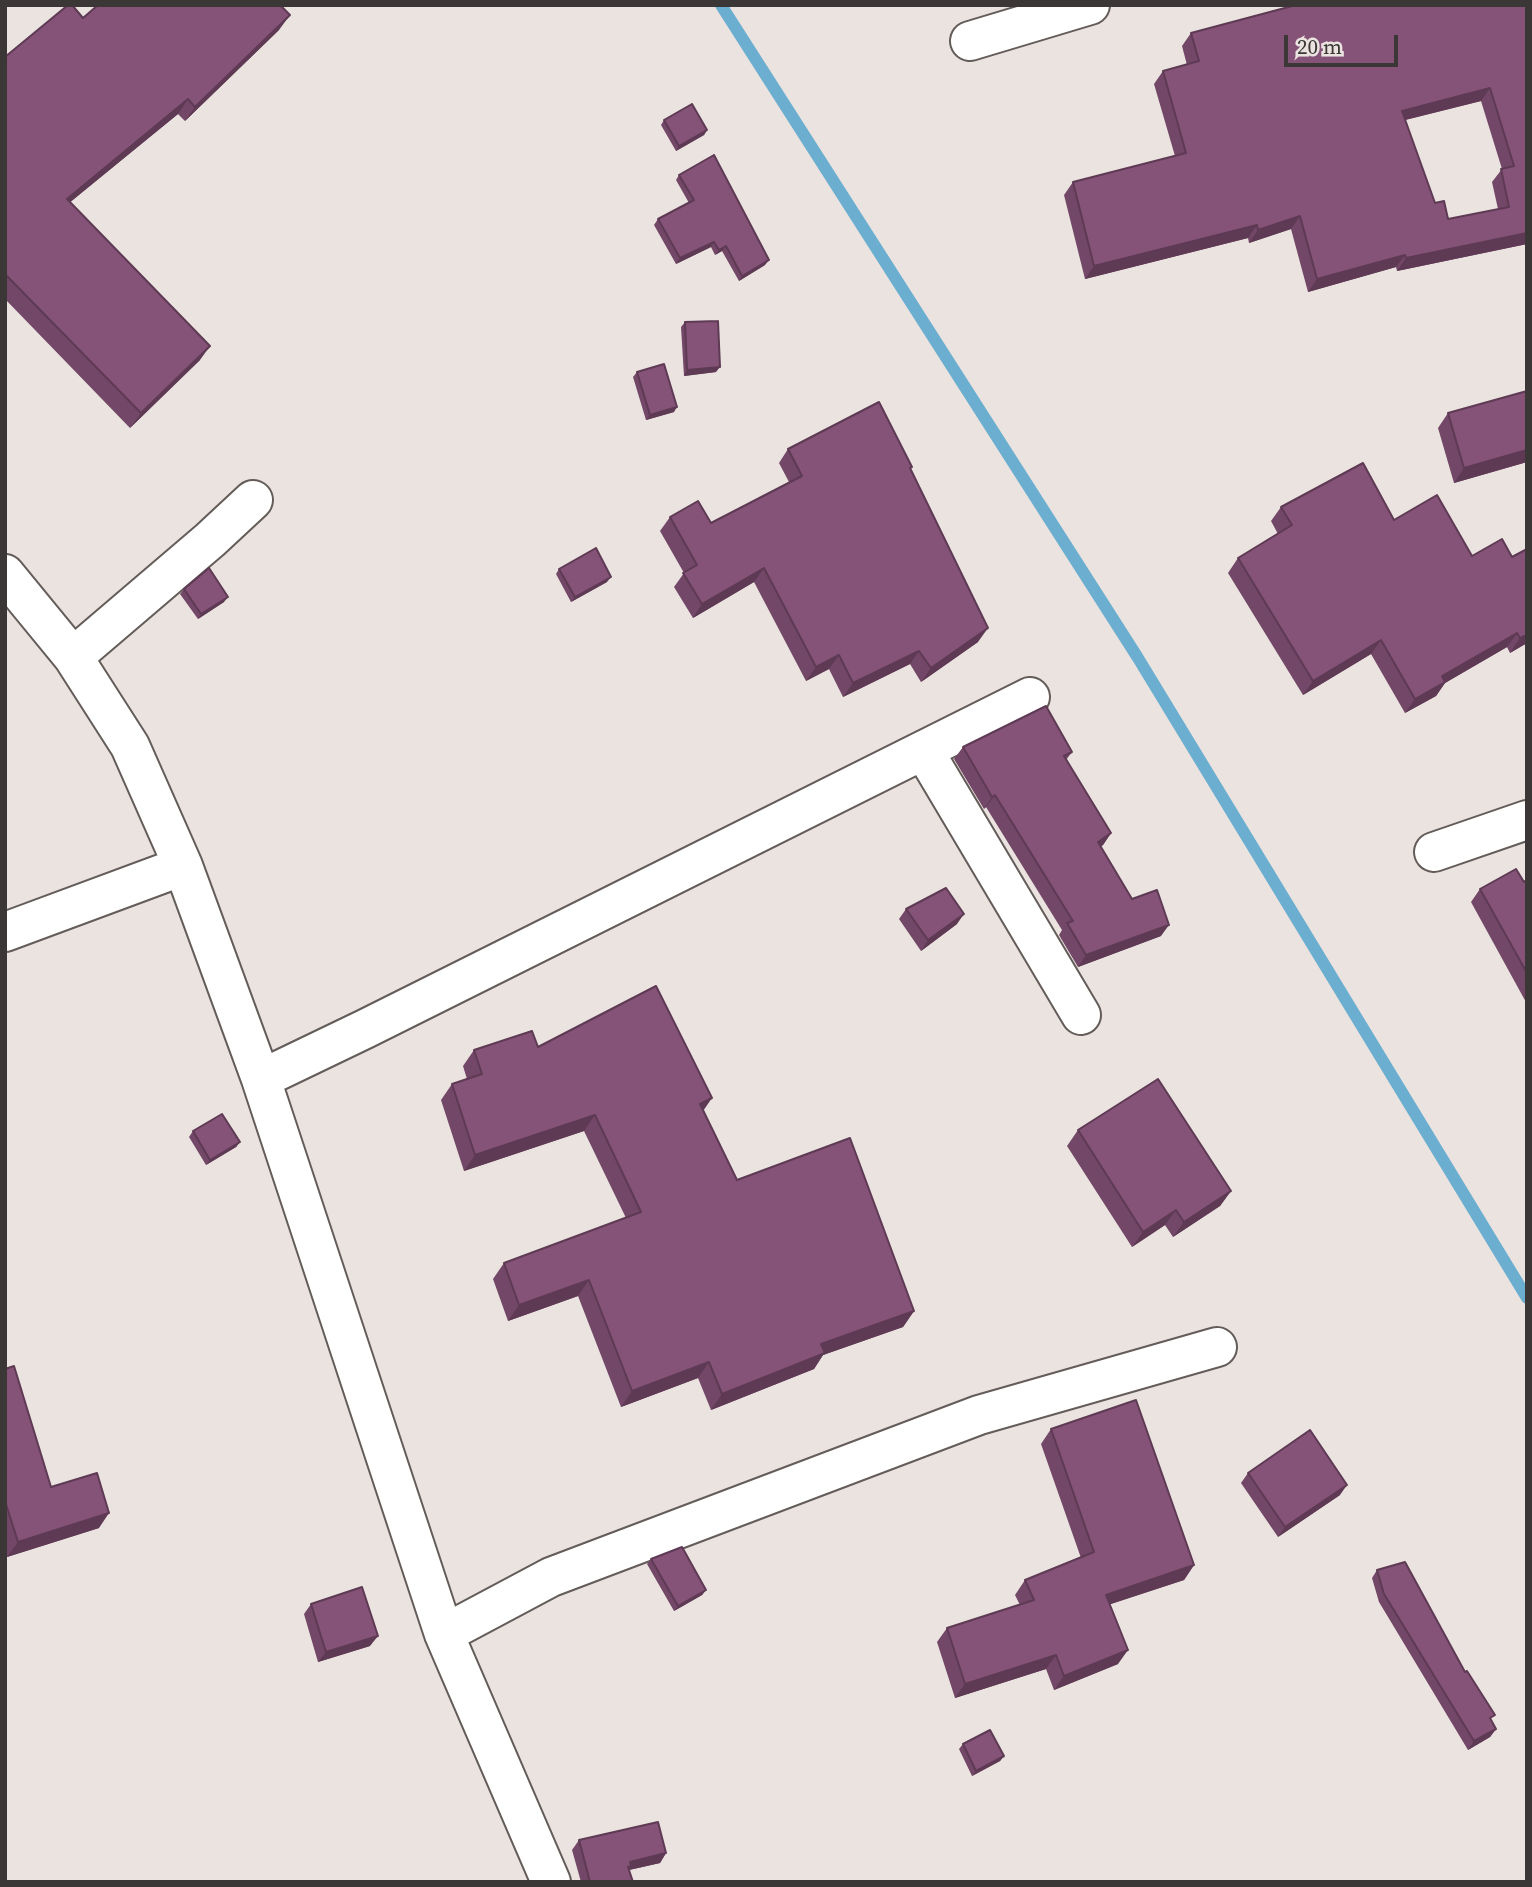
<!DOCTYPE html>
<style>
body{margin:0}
#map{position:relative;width:1532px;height:1887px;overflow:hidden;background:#eae3df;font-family:"Source Serif 4",serif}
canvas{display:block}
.frame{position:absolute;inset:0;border:7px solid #3a3736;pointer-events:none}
.scale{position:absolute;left:1284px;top:35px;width:114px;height:32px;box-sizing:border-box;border:4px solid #3a3736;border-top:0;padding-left:9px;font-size:21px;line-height:24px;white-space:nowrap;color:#3a3736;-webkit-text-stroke:5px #eae3df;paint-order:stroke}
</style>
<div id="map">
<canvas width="1532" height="1887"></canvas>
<div class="frame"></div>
<div class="scale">20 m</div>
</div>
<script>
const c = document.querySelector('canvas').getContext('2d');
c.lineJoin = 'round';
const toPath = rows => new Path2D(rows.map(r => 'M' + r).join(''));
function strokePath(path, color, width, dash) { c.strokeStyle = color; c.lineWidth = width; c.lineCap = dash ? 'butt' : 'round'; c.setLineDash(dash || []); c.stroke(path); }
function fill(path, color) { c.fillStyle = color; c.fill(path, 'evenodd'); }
const stream = toPath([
 [721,5,1138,658,1527,1298]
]);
const minor = toPath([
 [970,41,1090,5],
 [5,574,73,657,130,746,183,866,261,1079,444,1634,551,1882],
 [73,657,210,540,253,500],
 [924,751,1081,1015],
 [1434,852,1527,820],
 [5,932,183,866],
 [261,1079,365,1029,1030,697],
 [444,1634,551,1577,979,1415,1217,1347]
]);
const wall = toPath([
 [98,5,281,5,279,30,185,121,178,114,70,202,200,360,130,428,5,299,5,57,83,18],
 [1527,5,1527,244,1397,271,1396,267,1308,292,1291,229,1249,243,1248,238,1085,279,1064,195,1073,182,1175,156,1154,84,1163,71,1187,65,1182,46,1191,33],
 [1481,101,1502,169,1492,182,1498,209,1448,219,1435,203,1405,120],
 [664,120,707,130,704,135,676,151,661,125],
 [679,175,765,265,739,281,722,251,715,255,711,247,676,264,654,225,658,219,689,203,676,180],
 [685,322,716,372,684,376,681,327],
 [637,372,674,412,646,420,633,377],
 [1527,391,1527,462,1454,483,1438,428,1448,413],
 [788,449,911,469,978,642,921,682,910,664,843,697,829,669,806,681,754,582,693,618,674,587,684,573,660,531,670,517,711,523,789,482,779,463],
 [1281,507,1394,520,1472,556,1527,643,1510,653,1507,647,1445,683,1436,696,1405,713,1371,654,1303,695,1228,573,1238,558,1278,534,1271,521],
 [559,569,607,582,571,602,556,574],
 [184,589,224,602,198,619,180,594],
 [963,747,1072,752,1066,760,1111,833,1103,845,1100,847,1132,899,1161,936,1078,967,1059,935,1062,930,986,807,984,809,954,759],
 [1527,880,1527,1004,1471,902,1480,889],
 [906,909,957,924,921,951,899,919],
 [538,1047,703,1111,737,1180,914,1311,903,1327,823,1355,814,1369,711,1410,698,1378,621,1407,578,1296,508,1321,493,1279,504,1263,626,1218,584,1131,464,1171,441,1100,452,1084,467,1079,463,1066,474,1050],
 [1078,1130,1231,1191,1220,1206,1173,1237,1165,1225,1132,1247,1067,1146],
 [193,1131,240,1142,236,1147,206,1165,189,1137],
 [5,1369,51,1487,99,1528,7,1557,5,1550],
 [1051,1429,1194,1565,1184,1580,1110,1604,1118,1664,1054,1690,1046,1669,955,1698,937,1642,947,1628,1020,1605,1015,1595,1025,1580,1081,1558,1041,1444],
 [1248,1473,1340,1495,1278,1537,1241,1483],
 [651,1559,706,1590,702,1595,674,1611,647,1564],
 [1377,1570,1496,1729,1490,1737,1468,1750,1379,1602,1372,1578],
 [311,1604,370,1646,318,1662,304,1614],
 [963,1744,1004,1756,1000,1761,972,1776,959,1749],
 [579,1840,666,1853,660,1863,629,1870,633,1882,581,1882,572,1850]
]);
const shadedWall = toPath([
 [290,15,279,30,185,121,195,107],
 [1490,88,1481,101,1393,123,1402,111],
 [188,99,178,114,57,213,67,199],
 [707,130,704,135,676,151,679,146],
 [1300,216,1291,229,1249,243,1258,230],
 [1257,225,1248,238,1085,279,1094,266],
 [1527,233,1527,244,1397,271,1406,258],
 [714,242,711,247,676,264,680,258],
 [726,246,722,251,715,255,719,250],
 [1405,255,1396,267,1308,292,1317,279],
 [769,260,765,265,739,281,742,276],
 [210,346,200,360,130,428,141,413],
 [720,367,716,372,684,376,687,370],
 [677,407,674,412,646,420,650,415],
 [1527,450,1527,462,1454,483,1464,468],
 [764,568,754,582,693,618,702,604],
 [611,577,607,582,571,602,575,597],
 [228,597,224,602,198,619,201,614],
 [988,628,978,642,921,682,931,668],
 [1517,633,1507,647,1445,683,1436,696,1405,713,1415,699,1442,676],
 [1527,635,1527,643,1510,653,1520,638],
 [1381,640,1371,654,1303,695,1313,681],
 [919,651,910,664,843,697,853,683],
 [839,655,829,669,806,681,816,667],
 [995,795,986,807,984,809,992,797],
 [1111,833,1103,845,1089,854,1098,842],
 [964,914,957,924,921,951,928,940],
 [1169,925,1161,936,1078,967,1086,955],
 [712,1098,701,1114,700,1104],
 [595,1115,584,1131,464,1171,475,1155],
 [240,1142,236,1147,206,1165,210,1160],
 [1231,1191,1220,1206,1173,1237,1184,1222],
 [1176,1210,1165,1225,1132,1247,1143,1232],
 [589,1280,578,1296,508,1321,519,1305],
 [914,1311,903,1327,823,1355,814,1369,711,1410,722,1394,821,1344],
 [709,1362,698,1378,621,1407,632,1391],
 [1347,1485,1340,1495,1278,1537,1285,1527],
 [109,1513,99,1528,7,1557,18,1542],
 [1194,1565,1184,1580,1096,1609,1106,1595],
 [706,1590,702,1595,674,1611,678,1606],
 [378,1636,370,1646,318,1662,326,1652],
 [1128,1650,1118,1664,1054,1690,1064,1676],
 [1056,1655,1046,1669,955,1698,965,1684],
 [1496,1729,1490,1737,1468,1750,1474,1741],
 [1004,1756,1000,1761,972,1776,976,1771],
 [666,1853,660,1863,629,1870,625,1876,630,1862]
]);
const building = toPath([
 [68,5,72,5,83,18,98,5,280,5,290,15,195,107,188,99,67,199,210,346,141,413,5,274,5,57,68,5],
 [1296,5,1527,5,1527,233,1406,258,1405,255,1317,279,1300,216,1258,230,1257,225,1094,266,1073,182,1186,153,1163,71,1199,61,1191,33,1296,5],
 [1490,88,1514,166,1501,169,1509,207,1448,219,1444,201,1435,203,1402,111,1490,88],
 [692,104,707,130,679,146,664,120,692,104],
 [714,155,769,260,742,276,726,246,719,250,714,242,680,258,658,219,694,200,679,175,714,155],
 [718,321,720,367,687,370,685,322,718,321],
 [664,364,677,407,650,415,637,372,664,364],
 [1527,391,1527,450,1464,468,1448,413,1527,391],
 [879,402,912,467,910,468,988,628,931,668,919,651,853,683,839,655,816,667,764,568,702,604,683,573,697,565,670,517,698,501,711,523,802,476,788,449,879,402],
 [1363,463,1394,520,1437,495,1472,556,1502,539,1512,557,1527,549,1527,635,1520,638,1517,633,1442,676,1445,682,1415,699,1381,640,1313,681,1238,558,1292,525,1281,507,1363,463],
 [596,548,611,577,575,597,559,569,596,548],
 [209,568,228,597,201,614,184,589,209,568],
 [1046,706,1072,752,1064,756,1111,833,1098,842,1132,899,1157,890,1169,925,1086,955,1067,923,1073,921,995,795,992,797,963,747,1046,706],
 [1516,869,1524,882,1527,880,1527,973,1480,889,1516,869],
 [946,888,964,914,928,940,906,909,946,888],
 [656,986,712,1098,700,1104,737,1180,850,1138,914,1311,821,1344,825,1353,722,1394,709,1362,632,1391,589,1280,519,1305,504,1263,641,1212,595,1115,475,1155,452,1084,482,1074,474,1050,532,1031,538,1047,656,986],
 [1158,1079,1231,1191,1184,1222,1176,1210,1143,1232,1078,1130,1158,1079],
 [222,1114,240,1142,210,1160,193,1131,222,1114],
 [14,1366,51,1487,97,1473,109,1513,18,1542,5,1501,5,1369,14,1366],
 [1136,1400,1194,1565,1106,1595,1128,1650,1064,1676,1056,1655,965,1684,947,1628,1034,1600,1025,1580,1094,1552,1051,1429,1136,1400],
 [1310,1430,1347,1485,1285,1527,1248,1473,1310,1430],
 [682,1547,706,1590,678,1606,651,1559,682,1547],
 [1405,1562,1465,1672,1467,1671,1495,1715,1490,1718,1496,1729,1474,1741,1384,1594,1377,1570,1405,1562],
 [362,1587,378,1636,326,1652,311,1604,362,1587],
 [990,1730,1004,1756,976,1771,963,1744,990,1730],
 [658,1822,666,1853,630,1862,631,1866,628,1867,633,1882,590,1882,579,1840,658,1822]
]);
strokePath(stream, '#6caed0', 12);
strokePath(minor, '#635c59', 42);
strokePath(minor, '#fff', 38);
fill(wall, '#734767');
fill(shadedWall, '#5e3a54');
fill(building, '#865378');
strokePath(building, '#5e3a54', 2);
</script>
